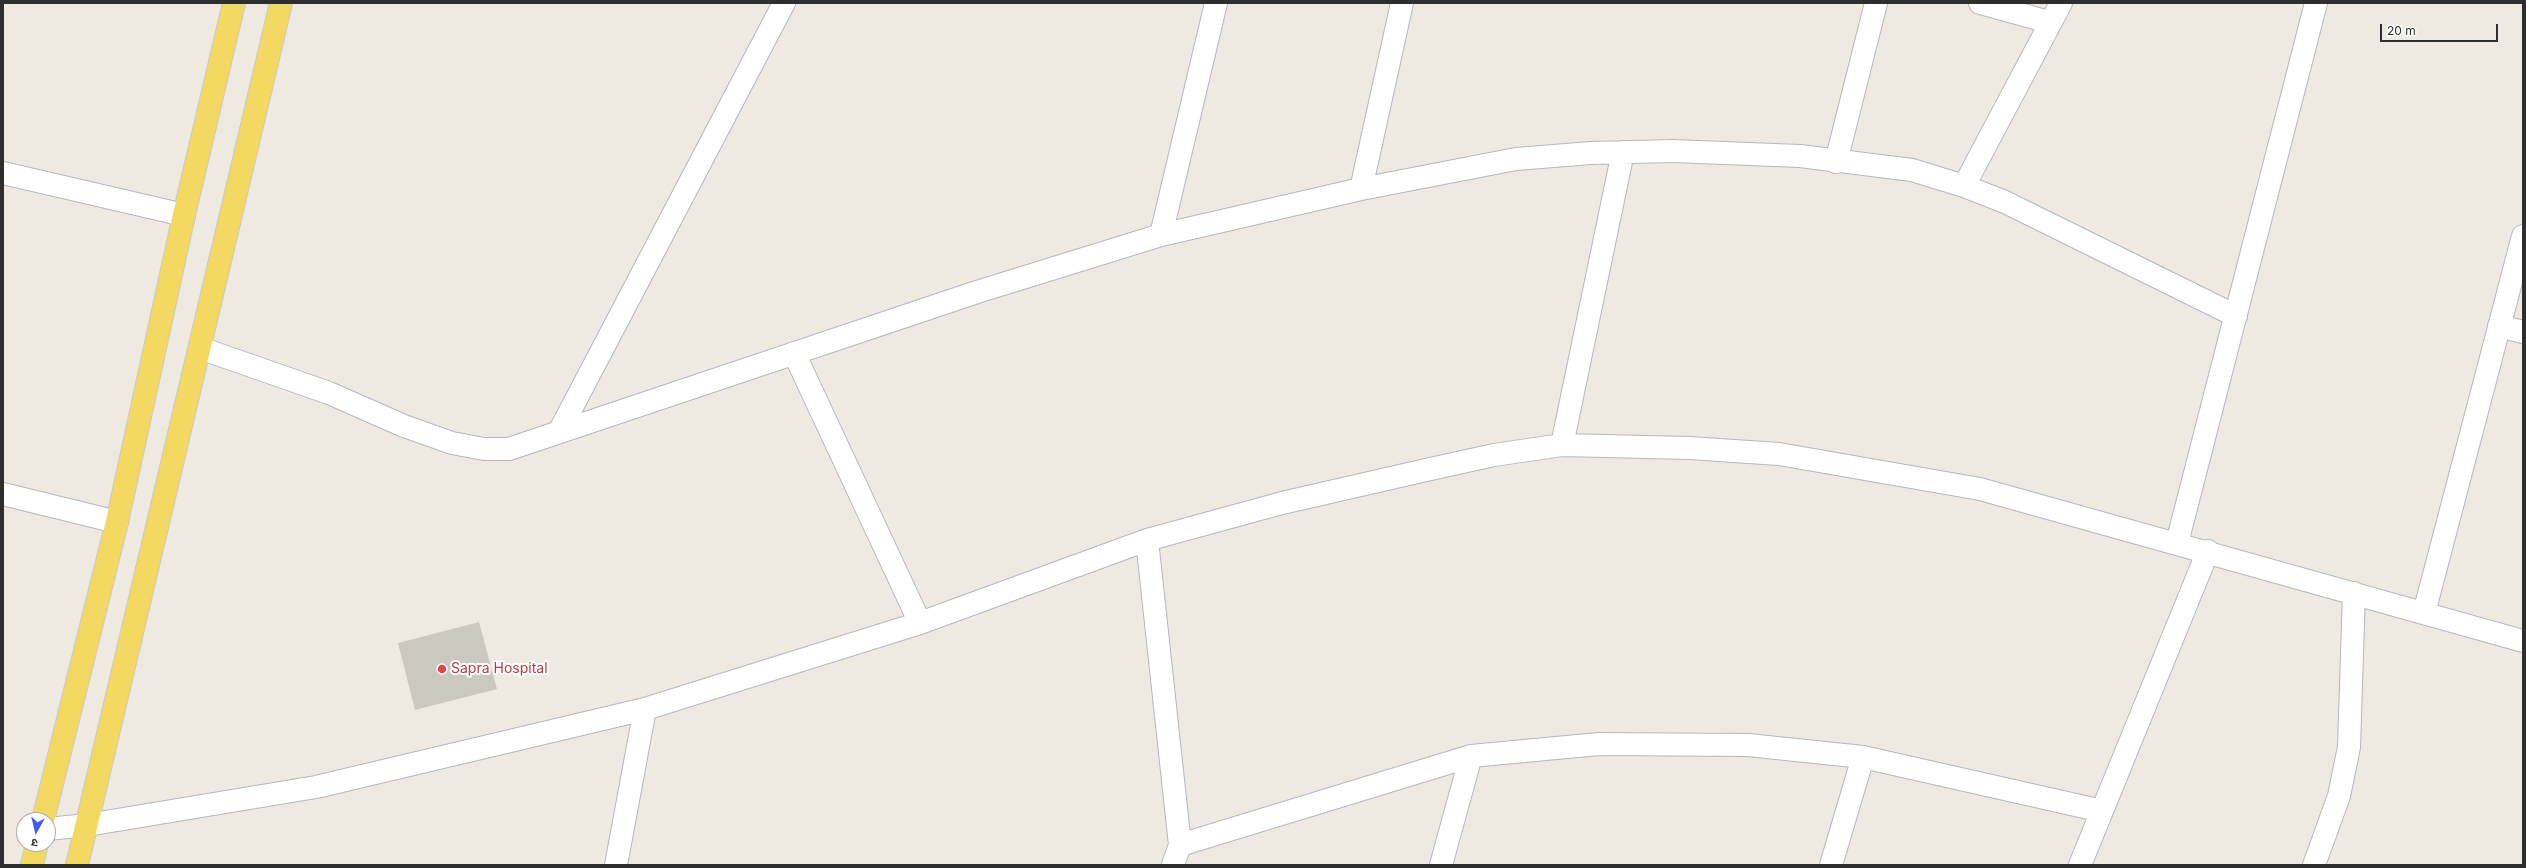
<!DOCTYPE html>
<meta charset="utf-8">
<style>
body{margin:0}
#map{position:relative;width:2526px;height:868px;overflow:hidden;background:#efeae1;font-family:Inter,"Noto Sans Devanagari",sans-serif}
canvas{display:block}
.frame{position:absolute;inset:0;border:4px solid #2e2e2e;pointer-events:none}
.north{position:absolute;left:16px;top:812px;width:40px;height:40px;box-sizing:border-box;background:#fff;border:1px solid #ababab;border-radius:50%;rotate:188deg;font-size:11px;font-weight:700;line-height:16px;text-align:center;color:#2e2e2e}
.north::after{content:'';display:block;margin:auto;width:14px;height:18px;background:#415bfc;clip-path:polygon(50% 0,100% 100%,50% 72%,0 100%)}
.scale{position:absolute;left:2380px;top:24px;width:118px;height:18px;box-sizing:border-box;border:2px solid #2e2e2e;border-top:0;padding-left:5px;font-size:12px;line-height:14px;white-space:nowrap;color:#2e2e2e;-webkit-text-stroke:3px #fff;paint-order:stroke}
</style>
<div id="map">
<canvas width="2526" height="868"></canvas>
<div class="frame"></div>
<div class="north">उ</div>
<div class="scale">20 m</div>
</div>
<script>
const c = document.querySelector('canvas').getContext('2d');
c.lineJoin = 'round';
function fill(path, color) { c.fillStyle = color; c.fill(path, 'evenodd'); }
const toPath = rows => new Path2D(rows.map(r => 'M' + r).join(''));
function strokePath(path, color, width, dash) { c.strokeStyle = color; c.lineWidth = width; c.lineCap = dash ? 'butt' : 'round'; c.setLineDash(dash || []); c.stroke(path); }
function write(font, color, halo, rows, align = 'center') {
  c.font = font + ' Inter,sans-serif'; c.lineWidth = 4; c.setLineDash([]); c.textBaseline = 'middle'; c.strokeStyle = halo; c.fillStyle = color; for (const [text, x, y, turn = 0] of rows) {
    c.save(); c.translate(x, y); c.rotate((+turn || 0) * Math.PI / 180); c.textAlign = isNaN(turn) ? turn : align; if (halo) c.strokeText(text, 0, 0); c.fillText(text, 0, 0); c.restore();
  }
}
const building = toPath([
 [479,622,497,689,415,710,398,643]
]);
const minor = toPath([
 [1980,3,2049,22],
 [1836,162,1876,3],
 [3,173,184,215],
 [1964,186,2061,3],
 [1361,189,1402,3],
 [1161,235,1216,3],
 [2499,326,2523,332],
 [200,348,329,393,404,426,452,443,484,449,509,449,977,292,1161,235,1361,189,1516,159,1591,153,1673,151,1800,156,1912,170,1964,186,2005,202,2236,316],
 [794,353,920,623],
 [559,432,784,3],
 [1562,445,1623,152],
 [3,494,117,522],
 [1147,540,1180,845,1173,865],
 [2177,543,2316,3],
 [2424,613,2523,236],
 [48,829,87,825,316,787,645,709,920,623,1147,540,1282,503,1426,470,1494,455,1562,445,1689,448,1779,454,1980,489,2523,641],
 [1180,845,1471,756,1599,744,1748,745,1863,757,2102,811],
 [616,865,645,709],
 [1441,865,1471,756],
 [1831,865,1863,757],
 [2080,865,2208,551],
 [2314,865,2339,796,2349,747,2354,593]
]);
const primary = toPath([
 [43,820,117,522,184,215,234,3],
 [32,865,37,844],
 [77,865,281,3]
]);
const markers = [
 [442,669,5,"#e0444e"]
];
const healthNames = [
 ["Sapra Hospital",451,669]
];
fill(building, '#cbc8bf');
strokePath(minor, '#b4b6c1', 24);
strokePath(primary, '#c9c9c9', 24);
strokePath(minor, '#fff', 22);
strokePath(primary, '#f3d862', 22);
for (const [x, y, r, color] of markers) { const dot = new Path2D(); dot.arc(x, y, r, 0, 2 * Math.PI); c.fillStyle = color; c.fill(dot); strokePath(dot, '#fff', 1.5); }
write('14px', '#be3a42', '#fff', healthNames, 'left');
</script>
